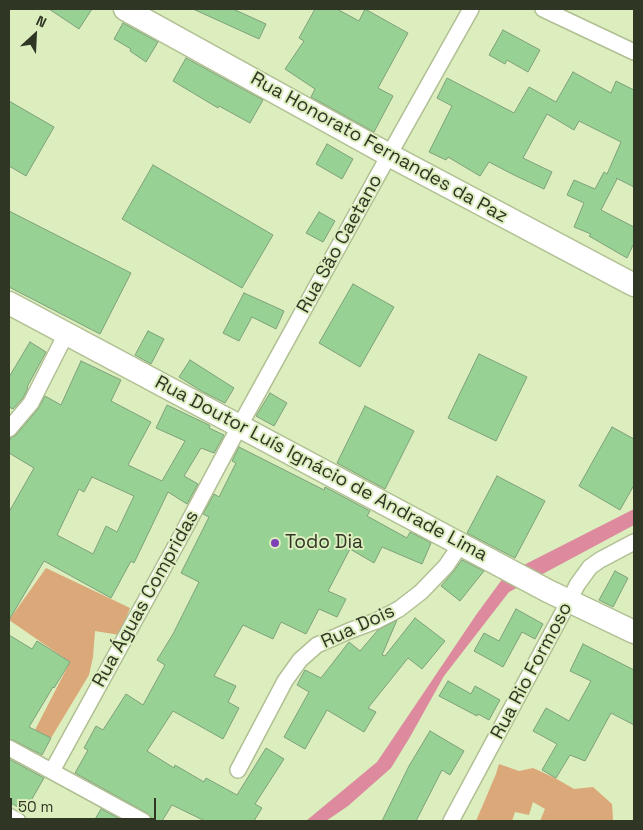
<!DOCTYPE html>
<meta charset="utf-8">
<style>
body{margin:0}
#map{position:relative;width:643px;height:830px;overflow:hidden;background:#dcedbe;font-family:"Space Grotesk",sans-serif}
canvas{display:block}
.frame{position:absolute;inset:0;border:10px solid #303624;pointer-events:none}
.north{position:absolute;left:10px;top:10px;width:50px;height:50px;-webkit-text-stroke:4px #dcedbe;paint-order:stroke;rotate:25deg;font-size:14px;font-weight:700;line-height:20px;text-align:center;color:#303624}
.north::after{content:'';display:block;margin:auto;width:18px;height:22px;background:#303624;clip-path:polygon(50% 0,100% 100%,50% 72%,0 100%)}
.scale{position:absolute;left:10px;top:798px;width:146px;height:22px;box-sizing:border-box;border:2px solid #303624;border-top:0;padding-left:6px;font-size:15px;line-height:18px;white-space:nowrap;color:#303624;-webkit-text-stroke:4px #dcedbe;paint-order:stroke}
</style>
<div id="map">
<canvas width="643" height="830"></canvas>
<div class="frame"></div>
<div class="north">N</div>
<div class="scale">50 m</div>
</div>
<script>
const c = document.querySelector('canvas').getContext('2d');
c.lineJoin = 'round';
function fill(path, color) { c.fillStyle = color; c.fill(path, 'evenodd'); }
const toPath = rows => new Path2D(rows.map(r => 'M' + r).join(''));
function strokePath(path, color, width, dash) { c.strokeStyle = color; c.lineWidth = width; c.lineCap = dash ? 'butt' : 'round'; c.setLineDash(dash || []); c.stroke(path); }
function write(font, color, halo, rows, align = 'center') {
  c.font = font + ' "Space Grotesk",sans-serif'; c.lineWidth = 4; c.setLineDash([]); c.textBaseline = 'middle'; c.strokeStyle = halo; c.fillStyle = color; for (const [text, x, y, turn = 0] of rows) {
    c.save(); c.translate(x, y); c.rotate((+turn || 0) * Math.PI / 180); c.textAlign = isNaN(turn) ? turn : align; if (halo) c.strokeText(text, 0, 0); c.fillText(text, 0, 0); c.restore();
  }
}
const green = toPath([
 [46,568,130,608,120,635,95,631,93,657,89,675,51,738,35,730,70,662,9,620],
 [499,764,519,771,533,768,555,778,574,789,593,787,612,804,613,820,612,821,540,821,545,809,533,802,529,815,515,812,512,821,476,821,496,774]
]);
const water = toPath([
 [634,509,634,525,509,592,444,676,410,737,391,768,348,806,326,821,306,821,377,762,476,615,506,574]
]);
const building = toPath([
 [49,9,92,9,79,29,49,9],
 [193,9,233,9,266,24,259,39,193,9],
 [315,9,337,9,359,21,365,9,408,33,378,88,393,96,374,132,311,97,315,89,285,69,304,41,299,38,315,9],
 [123,23,158,42,146,62,130,51,131,49,114,39,123,23],
 [503,30,540,50,528,72,507,60,505,64,489,55,503,30],
 [186,58,263,100,250,123,219,106,218,108,173,81,186,58],
 [573,72,611,93,616,81,634,90,634,187,616,178,617,179,601,210,634,227,634,243,627,258,589,236,591,234,574,227,584,203,567,195,574,180,595,189,604,172,607,174,621,142,579,121,574,130,547,114,523,158,552,172,544,189,514,175,489,162,480,176,448,157,446,160,429,152,452,106,437,98,447,78,514,113,529,87,556,102,573,72],
 [9,101,54,127,26,176,9,166,9,101],
 [327,144,353,159,342,179,316,164,327,144],
 [153,165,273,235,242,288,122,219,153,165],
 [9,211,131,273,100,334,9,287,9,211],
 [319,212,335,221,323,242,306,233,319,212],
 [353,284,394,307,360,367,319,343,353,284],
 [244,293,284,311,276,329,252,317,239,341,223,333,244,293],
 [148,331,164,339,151,364,135,355,148,331],
 [30,342,46,352,27,387,28,388,23,398,13,409,9,407,9,377,30,342],
 [479,354,527,377,496,441,448,418,479,354],
 [190,360,234,388,225,403,203,392,179,377,190,360],
 [81,361,121,380,111,401,151,422,128,465,162,481,185,441,156,428,167,405,209,425,210,426,209,428,224,435,214,453,201,448,184,476,198,484,187,504,168,492,134,563,131,561,111,598,44,561,9,620,9,512,34,468,9,453,9,441,11,438,16,435,38,409,45,396,61,405,81,361],
 [92,477,134,496,117,532,106,526,93,554,57,535,79,489,84,492,92,477],
 [270,393,287,403,274,426,256,416,270,393],
 [365,406,414,431,385,489,337,463,365,406],
 [612,427,634,439,634,485,620,510,579,486,612,427],
 [239,447,324,490,325,487,370,511,367,516,407,538,410,532,431,543,422,564,382,547,374,563,350,549,328,591,346,599,337,617,319,609,306,634,281,622,273,639,243,625,214,676,236,686,228,702,239,708,223,739,173,711,147,751,174,768,175,765,204,782,206,778,237,795,266,748,284,759,255,804,262,808,254,821,205,821,172,805,162,821,152,821,151,817,147,813,75,773,88,750,84,748,96,726,103,730,126,694,143,705,165,665,157,660,173,634,199,582,181,573,209,517,203,514,214,494,219,497,236,463,232,461,239,447],
 [497,476,545,501,515,558,467,533,497,476],
 [462,560,484,571,460,601,441,586,454,571,462,560],
 [615,571,628,578,613,607,599,600,615,571],
 [516,609,543,624,535,639,522,632,503,667,474,651,484,633,499,641,516,609],
 [415,618,445,641,422,669,408,658,368,708,376,712,364,732,327,710,305,749,284,737,309,692,297,685,305,670,321,678,349,642,360,651,378,630,397,620,382,655,385,656,415,618],
 [9,635,32,649,37,641,70,662,54,688,53,687,29,727,51,738,42,755,13,740,9,739,9,635],
 [583,644,634,670,634,725,611,713,585,761,570,755,556,778,542,770,557,744,533,731,546,708,569,721,591,681,570,671,583,644],
 [448,681,471,694,475,686,500,700,489,720,478,714,477,716,439,696,448,681],
 [430,731,464,751,450,775,442,770,416,821,382,821,409,766,430,731],
 [9,759,44,778,25,811,9,802,9,759],
 [101,809,124,821,94,821,101,809]
]);
const minor = toPath([
 [543,9,634,52],
 [9,429,31,403,66,334],
 [9,748,143,821],
 [238,770,285,681,300,660,317,645,349,631,376,621,399,609,421,592,446,566,461,544],
 [52,771,181,536,239,427,389,155,471,9],
 [9,816,18,821],
 [451,821,569,601,577,585,590,567,600,560,634,542]
]);
const secondary = toPath([
 [125,9,389,155,634,285],
 [9,303,548,591,634,632]
]);
const markers = [
 [275,543,5,"#7c41b7"]
];
const streetNames = [
 ["Rua Honorato Fernandes da Paz",379,148,29],
 ["Rua São Caetano",340,244,-61],
 ["Rua Doutor Luís Ignácio de Andrade Lima",321,469,28],
 ["Rua Águas Compridas",146,599,-61],
 ["Rua Dois",358,627,-25],
 ["Rua Rio Formoso",532,671,-62]
];
const poiNames = [
 ["Todo Dia",285,543]
];
fill(green, '#dba879');
fill(water, '#dd8a9f');
fill(building, '#97d194');
strokePath(building, '#7ea07c', 1);
strokePath(minor, '#b1c093', 18);
strokePath(secondary, '#b1c093', 25);
strokePath(minor, '#fff', 15);
strokePath(secondary, '#fff', 22);
for (const [x, y, r, color] of markers) { const dot = new Path2D(); dot.arc(x, y, r, 0, 2 * Math.PI); c.fillStyle = color; c.fill(dot); strokePath(dot, '#dcedbe', 2); }
write('19px', '#303624', '#dcedbe', streetNames);
write('19px', '#303624', '#dcedbe', poiNames, 'left');
</script>
